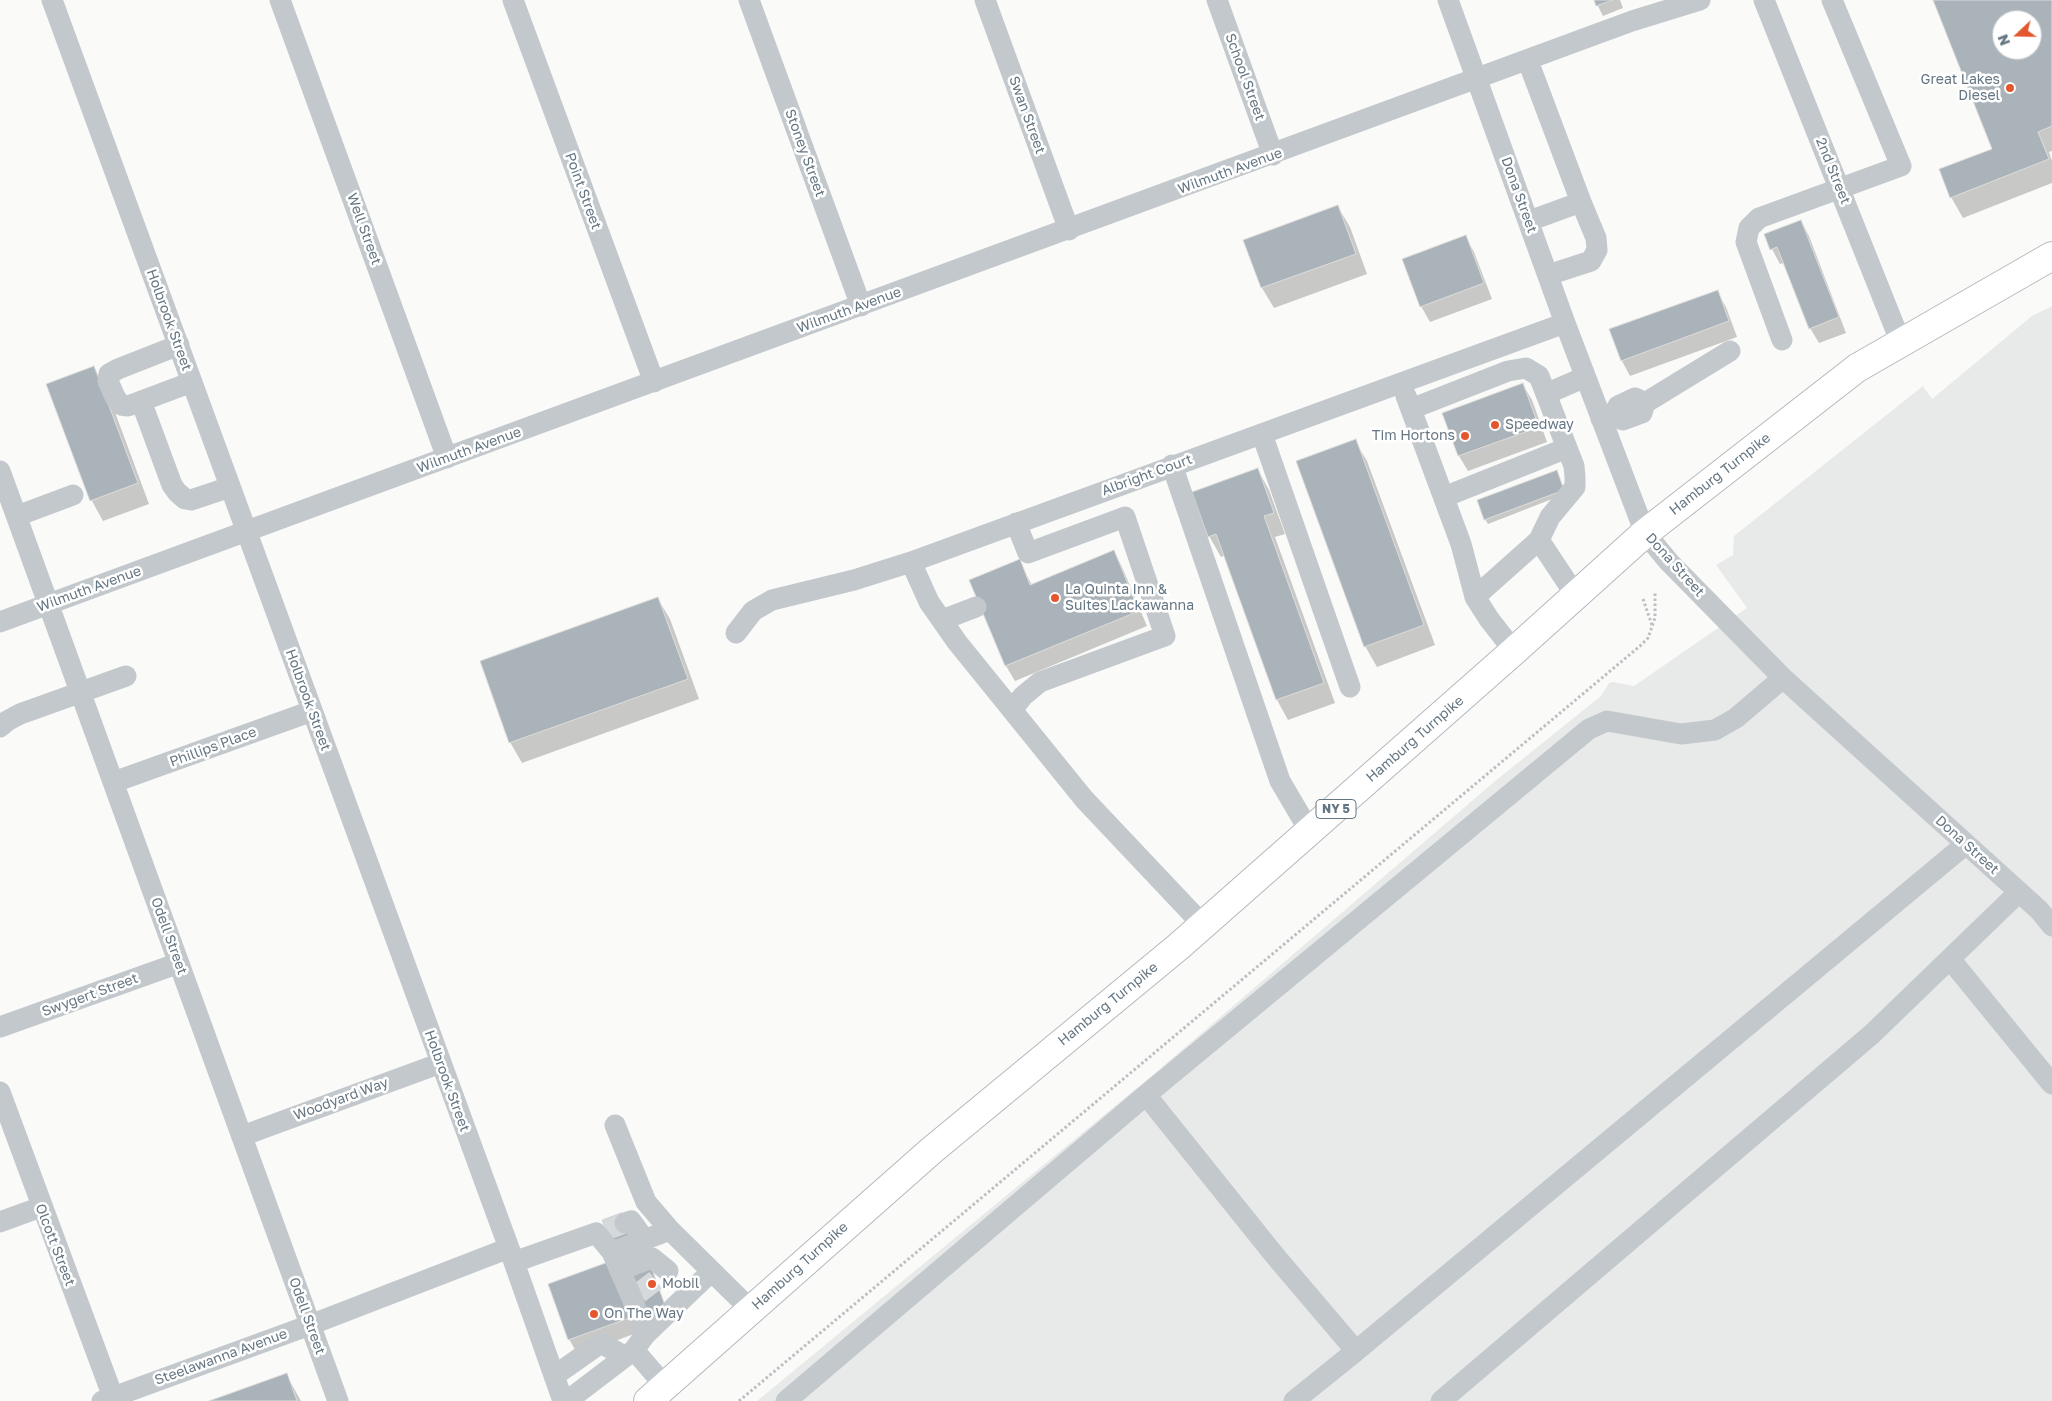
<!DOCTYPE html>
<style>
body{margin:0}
#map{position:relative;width:2052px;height:1401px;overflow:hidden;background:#fafaf8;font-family:"Golos Text",sans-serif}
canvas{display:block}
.north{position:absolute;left:1992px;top:10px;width:50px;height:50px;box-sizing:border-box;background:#fff;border:1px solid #c1c8cd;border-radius:50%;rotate:249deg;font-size:14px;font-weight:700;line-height:20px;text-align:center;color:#657683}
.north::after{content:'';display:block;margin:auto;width:18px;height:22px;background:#e4572e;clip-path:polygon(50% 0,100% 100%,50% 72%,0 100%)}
</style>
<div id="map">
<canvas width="2052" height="1401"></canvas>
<div class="north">N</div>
</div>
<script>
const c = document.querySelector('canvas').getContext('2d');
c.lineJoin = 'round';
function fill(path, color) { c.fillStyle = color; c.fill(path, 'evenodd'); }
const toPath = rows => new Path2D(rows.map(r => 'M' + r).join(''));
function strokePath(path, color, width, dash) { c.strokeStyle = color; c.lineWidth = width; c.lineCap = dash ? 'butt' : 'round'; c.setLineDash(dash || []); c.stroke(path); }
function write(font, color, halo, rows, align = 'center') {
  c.font = font + ' "Golos Text",sans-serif'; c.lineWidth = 5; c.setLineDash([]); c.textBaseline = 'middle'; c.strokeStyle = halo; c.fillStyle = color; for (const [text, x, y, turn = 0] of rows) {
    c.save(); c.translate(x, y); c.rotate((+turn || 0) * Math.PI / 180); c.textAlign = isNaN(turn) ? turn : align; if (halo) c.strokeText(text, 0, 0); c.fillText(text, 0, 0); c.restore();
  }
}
const built = toPath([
 [2052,306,2052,1401,757,1401,1155,1073,1494,782,1601,696,1609,683,1613,682,1634,686,1747,608,1716,565,1733,555,1734,536,1923,386,1932,399,2032,316]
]);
const shadow = toPath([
 [1595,0,1620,0,1623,8,1603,16],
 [1935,0,2052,0,2052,151,2049,152,2052,161,2052,183,1963,218,1951,197,1994,149],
 [2002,20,2032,20,2032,50,2002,50],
 [1338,207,1350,227,1367,274,1274,308,1262,288,1245,241],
 [1801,221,1809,236,1846,333,1819,343,1810,328,1784,263,1780,264,1772,249],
 [1466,237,1474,252,1492,299,1430,322,1421,306],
 [1717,292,1726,307,1737,337,1630,376,1622,361],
 [94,368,106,388,149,504,103,521,92,501,48,385],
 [1523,385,1532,400,1547,442,1468,471,1459,456,1444,414],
 [1355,441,1367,461,1435,645,1377,667,1365,646],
 [1258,470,1269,490,1285,534,1275,537,1335,703,1288,720,1277,700,1225,555,1221,557,1209,536],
 [1556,471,1565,494,1488,524,1485,519],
 [1114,551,1122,567,1147,626,1015,681,1006,666,971,581,1019,561,1032,585],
 [658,599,670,619,699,699,522,763,510,742],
 [611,1262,639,1332,578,1355,569,1339],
 [286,1374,301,1401,212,1401]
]);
const building = toPath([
 [1594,0,1613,0,1596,6,1594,0],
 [1933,0,2052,0,2052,126,2038,132,2049,159,1950,198,1939,169,1992,149,1933,0],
 [2002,20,2032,20,2032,50,2002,50,2002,20],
 [1338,205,1356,254,1261,288,1243,240,1338,205],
 [1801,220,1839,317,1809,329,1777,247,1770,250,1764,234,1801,220],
 [1466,235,1484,283,1420,307,1402,259,1466,235],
 [1718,290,1729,321,1621,361,1609,329,1718,290],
 [94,366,138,483,90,501,46,384,94,366],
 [1523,383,1539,427,1458,456,1442,413,1523,383],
 [1356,439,1424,625,1364,647,1296,461,1356,439],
 [1258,468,1274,513,1264,516,1324,683,1276,700,1216,534,1208,537,1192,492,1258,468],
 [1557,470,1564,490,1484,520,1477,500,1557,470],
 [1114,550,1139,611,1005,666,969,580,1020,559,1030,585,1114,550],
 [658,597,688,679,509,743,480,661,658,597],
 [621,1213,631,1240,612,1247,602,1220,621,1213],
 [611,1261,632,1317,568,1340,548,1284,611,1261],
 [650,1264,666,1308,646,1315,630,1271,650,1264],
 [287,1373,297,1401,209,1401,287,1373]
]);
const minorTunnel = toPath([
 [606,1230,625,1223],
 [639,1293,656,1280]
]);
const path = toPath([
 [1643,599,1652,625],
 [739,1401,1640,646,1648,638,1655,618,1655,593]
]);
const minor = toPath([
 [52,0,509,1248,563,1401],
 [280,0,447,458],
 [513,0,654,382],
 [749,0,861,306],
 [985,0,1069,230],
 [1217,0,1273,155],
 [1448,0,1565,323,1645,533,1669,562,1783,678,2039,910,2052,926],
 [1764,0,1901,343],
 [1528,61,1581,202,1529,221],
 [1548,275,1591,261,1597,250,1596,238,1581,202],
 [1782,340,1746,242,1749,228,1759,218,1901,166,1832,0],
 [179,345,118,369,109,374,108,381,115,397,121,405,128,406,192,382],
 [1546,394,1585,377],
 [1406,396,1461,544,1475,597,1489,619,1514,651],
 [141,401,172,485,177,492,185,499,191,500,230,487],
 [1645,403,1730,351],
 [1411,409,1508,371,1526,368,1539,376,1574,466,1575,477,1575,487,1550,517,1539,540,1576,596],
 [1601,419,1613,415,1623,420,1642,413,1645,403,1635,398,1618,406,1613,415],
 [1262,434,1350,687],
 [1172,465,1280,781,1310,832],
 [0,471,338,1401],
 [1444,497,1567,448],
 [17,516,73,495],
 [911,562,929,602,957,642,1084,799,1203,925],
 [1475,597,1539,540],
 [942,620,976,607],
 [0,622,1632,21,1700,0],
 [736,633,753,611,772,600,854,580,911,562,1565,323],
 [1783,678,1736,718,1715,730,1681,734,1607,721,1589,729,1146,1095,1276,1257,1356,1351,1966,844],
 [1012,710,1023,696,1040,682,1165,636,1125,517,1028,553,1016,523],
 [0,727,7,721,20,714,126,676],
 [114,782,312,711],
 [1950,959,2052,1084],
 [0,1027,179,963],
 [0,1092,113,1397],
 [615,1125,646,1202,670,1230],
 [242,1136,441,1063],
 [0,1222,41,1207],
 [625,1223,631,1221,645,1240],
 [612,1252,670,1230,751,1310],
 [514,1262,596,1233,612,1252,632,1298,645,1335],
 [620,1270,652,1258,668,1271],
 [634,1350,665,1386],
 [554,1376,601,1343,624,1356],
 [102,1401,310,1325,509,1248],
 [567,1401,634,1350,645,1335,711,1272],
 [786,1401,1146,1095],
 [1294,1401,1356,1351],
 [1441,1401,1872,1034,2019,892]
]);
const highway = toPath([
 [648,1401,932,1150,1178,947,1514,651,1645,533,1857,368,2052,256]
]);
const markers = [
 [2010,88,5,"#e4572e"],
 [1495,425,5,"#e4572e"],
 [1465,436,5,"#e4572e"],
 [1055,598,5,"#e4572e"],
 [652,1284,5,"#e4572e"],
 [594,1314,5,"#e4572e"]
];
const shields = [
 [1336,809,40]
];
const shieldNames = [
 ["NY 5",1336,809]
];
const streetNames = [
 ["School Street",1245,77,70],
 ["Swan Street",1027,115,70],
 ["Stoney Street",805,153,70],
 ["Wilmuth Avenue",1230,171,-20],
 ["2nd Street",1833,171,68],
 ["Point Street",583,191,70],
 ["Dona Street",1519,195,70],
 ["Well Street",364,229,70],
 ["Wilmuth Avenue",849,310,-20],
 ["Holbrook Street",169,320,70],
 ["Wilmuth Avenue",469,450,-20],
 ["Hamburg Turnpike",1720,474,-38],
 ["Albright Court",1147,475,-20],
 ["Dona Street",1675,565,48],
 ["Wilmuth Avenue",89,589,-20],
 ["Holbrook Street",308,700,70],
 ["Hamburg Turnpike",1415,739,-41],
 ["Phillips Place",213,747,-20],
 ["Dona Street",1967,845,42],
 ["Odell Street",169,936,70],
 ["Swygert Street",90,995,-20],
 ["Hamburg Turnpike",1108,1004,-39],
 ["Holbrook Street",447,1081,70],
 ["Woodyard Way",341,1099,-20],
 ["Olcott Street",55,1245,69],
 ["Hamburg Turnpike",800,1266,-42],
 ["Odell Street",307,1316,70],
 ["Steelawanna Avenue",221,1357,-20]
];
const poiNames = [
 ["Great Lakes",2000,80,"right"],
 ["Diesel",2000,96,"right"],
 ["Speedway",1505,425],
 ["Tim Hortons",1455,436,"right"],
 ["La Quinta Inn &",1065,590],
 ["Suites Lackawanna",1065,606],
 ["Mobil",662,1284],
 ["On The Way",604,1314]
];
fill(built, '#e8e9e9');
fill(shadow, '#0003');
fill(building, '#aab3b9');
strokePath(building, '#dcdcda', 1);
strokePath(minorTunnel, '#d5d9db', 21, [21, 11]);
strokePath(highway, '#b4b9bd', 30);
strokePath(path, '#bbbfc2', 3, [2.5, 2.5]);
strokePath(minor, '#c3c8cc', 21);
strokePath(highway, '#fff', 28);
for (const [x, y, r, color] of markers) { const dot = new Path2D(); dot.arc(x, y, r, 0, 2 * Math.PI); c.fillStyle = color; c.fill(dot); strokePath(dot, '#fff', 2); }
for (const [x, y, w] of shields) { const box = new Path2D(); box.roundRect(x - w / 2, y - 9.5, w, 19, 4); c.fillStyle = '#fff'; c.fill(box); strokePath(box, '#657683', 1); }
write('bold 12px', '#657683', null, shieldNames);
write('14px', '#657683', '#fff', streetNames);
write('14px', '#657683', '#fff', poiNames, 'left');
</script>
